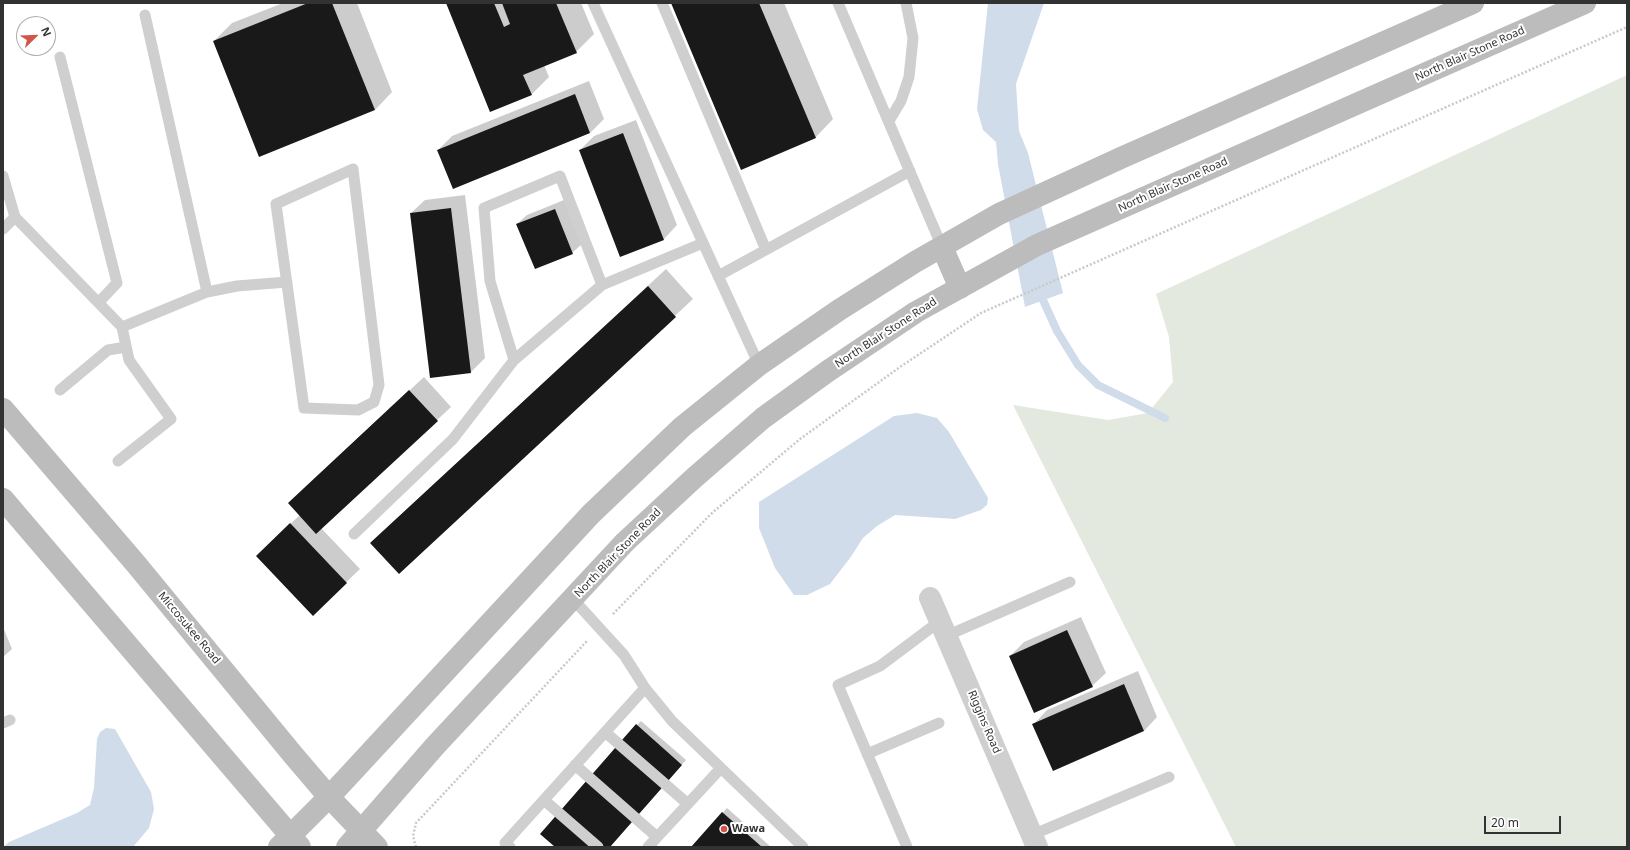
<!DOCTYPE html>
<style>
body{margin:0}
#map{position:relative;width:1630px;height:850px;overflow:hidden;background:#fff;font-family:"Noto Sans",sans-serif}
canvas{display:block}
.frame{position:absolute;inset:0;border:4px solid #323232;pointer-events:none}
.north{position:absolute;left:16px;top:16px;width:40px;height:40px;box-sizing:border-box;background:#fff;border:1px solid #adadad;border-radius:50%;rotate:67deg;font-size:11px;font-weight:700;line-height:16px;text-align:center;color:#323232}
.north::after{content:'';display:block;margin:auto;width:14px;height:18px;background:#d2554a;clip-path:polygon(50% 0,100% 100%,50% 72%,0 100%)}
.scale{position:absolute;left:1484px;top:816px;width:77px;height:18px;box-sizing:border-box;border:2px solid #323232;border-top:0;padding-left:5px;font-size:12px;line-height:14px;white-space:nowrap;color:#323232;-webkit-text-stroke:3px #fff;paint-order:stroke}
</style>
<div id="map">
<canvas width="1630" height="850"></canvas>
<div class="frame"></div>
<div class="north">N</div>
<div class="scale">20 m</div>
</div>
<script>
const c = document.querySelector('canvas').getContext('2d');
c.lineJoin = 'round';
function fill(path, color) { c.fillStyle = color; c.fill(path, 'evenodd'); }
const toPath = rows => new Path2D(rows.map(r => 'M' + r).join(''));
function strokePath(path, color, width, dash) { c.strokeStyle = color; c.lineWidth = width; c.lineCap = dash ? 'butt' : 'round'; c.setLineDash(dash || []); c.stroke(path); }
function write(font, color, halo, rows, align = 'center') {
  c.font = font + ' "Noto Sans",sans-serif'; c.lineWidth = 4; c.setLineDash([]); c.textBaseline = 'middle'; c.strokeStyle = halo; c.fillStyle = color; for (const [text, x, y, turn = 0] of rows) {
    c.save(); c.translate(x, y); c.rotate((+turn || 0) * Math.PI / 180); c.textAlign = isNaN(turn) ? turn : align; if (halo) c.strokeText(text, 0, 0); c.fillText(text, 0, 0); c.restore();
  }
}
const green = toPath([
 [1627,75,1627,847,1236,847,1013,405,1108,420,1148,413,1173,382,1169,337,1156,294]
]);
const water = toPath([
 [988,3,1044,3,1016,84,1019,131,1028,153,1063,293,1025,307,998,164,996,142,983,130,977,109],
 [917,413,937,418,949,432,988,498,987,505,981,510,955,519,895,515,877,526,863,538,850,558,830,584,807,595,794,595,775,568,759,528,759,502,894,416],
 [106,728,115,729,151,792,154,809,149,828,133,847,3,847,9,842,77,813,90,805,94,788,97,739,100,732]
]);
const shadow = toPath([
 [283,3,357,3,392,92,375,110,214,41,232,23],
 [447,3,581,3,594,34,576,52,544,65,549,77,531,95],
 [672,3,784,3,833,119,816,137,742,168],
 [589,81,604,119,590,133,453,188,438,150,452,136],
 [636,120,677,225,664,239,621,255,580,150,594,136],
 [465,195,485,358,471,372,431,377,411,213,425,200],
 [564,200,582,244,572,253,517,224,527,215],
 [666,269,693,299,399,573,389,526],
 [424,377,451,407,321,528,360,569,313,614,271,542,300,515,303,489],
 [1081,617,1106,673,1092,686,1010,656,1024,642],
 [3,627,12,649,3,657],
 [1138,671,1157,717,1144,731,1034,724,1047,710],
 [641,721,686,760,609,847,556,847,637,725],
 [727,808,771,847,692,847]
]);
const stream = toPath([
 [1043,300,1057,331,1078,365,1098,385,1165,418]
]);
const building = toPath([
 [308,3,332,3,375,110,259,157,213,41],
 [446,3,494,3,504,27,510,24,502,3,556,3,577,53,523,75,532,95,490,112],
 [671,3,759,3,816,138,741,170],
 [575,94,590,133,453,189,437,150],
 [623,133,664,240,620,257,579,150],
 [451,208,471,373,430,378,410,213],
 [555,209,573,254,535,269,516,224],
 [648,286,676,317,399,574,370,543],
 [409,390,438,421,316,534,288,503],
 [290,523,347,583,313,616,256,556],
 [1067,630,1093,687,1034,713,1009,656],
 [1124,684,1144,731,1053,771,1032,724],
 [636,724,682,765,610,847,555,847,540,834],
 [722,812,762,847,691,847]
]);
const path = toPath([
 [613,614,712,513,800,439,900,367,981,313,1627,27],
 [416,847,413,836,416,823,587,641]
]);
const lane = toPath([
 [593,3,759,365],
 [662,3,766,250],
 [838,3,942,247],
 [145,15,207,292],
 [60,57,117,283,99,302],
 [889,121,901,101,909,77,913,38,906,3],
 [353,169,379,385,374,402,358,410,304,408,276,204,353,169],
 [3,176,15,217,122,327,129,360,171,419,118,461],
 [3,229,15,217],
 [718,276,910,171],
 [122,327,207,292,237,286,287,282],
 [514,360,490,281,484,208,560,176,602,285],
 [60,390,108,350,126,347],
 [354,534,453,439,514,360,602,285,703,243],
 [573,599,624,655,645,688,672,721,803,847],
 [946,636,1070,582],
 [3,723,10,720],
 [605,732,688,804],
 [867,754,939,723],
 [575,765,657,837],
 [544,800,598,847],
 [1032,835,1169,777],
 [510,847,505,843,645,688],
 [648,847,721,768],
 [907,847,838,685,880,666,940,621]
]);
const street = toPath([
 [930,598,1037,847]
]);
const secondary = toPath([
 [942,247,960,288],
 [3,409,136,564,294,756,329,797,377,847],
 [3,499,300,847],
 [279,847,329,797,591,514,682,427,759,365,839,310,915,262,999,214,1123,157,1473,3],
 [347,847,435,746,625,542,694,478,763,418,828,371,916,312,1037,245,1585,3]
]);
const markers = [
 [724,829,4,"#d2554a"]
];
const streetNames = [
 ["North Blair Stone Road",1470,54,-24],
 ["North Blair Stone Road",1173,185,-24],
 ["North Blair Stone Road",886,333,-33],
 ["North Blair Stone Road",618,553,-46],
 ["Miccosukee Road",189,628,50],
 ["Riggins Road",984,722,67]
];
const poiNames = [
 ["Wawa",732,829]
];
fill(green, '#e3e9df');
fill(water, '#d1dcea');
fill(shadow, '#0003');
strokePath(stream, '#d1dcea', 8);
fill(building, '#191919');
strokePath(path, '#c9c9c9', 2.5, [2, 2]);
strokePath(lane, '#cfcfcf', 11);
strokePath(street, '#cfcfcf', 22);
strokePath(secondary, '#bcbcbc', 22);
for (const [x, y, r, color] of markers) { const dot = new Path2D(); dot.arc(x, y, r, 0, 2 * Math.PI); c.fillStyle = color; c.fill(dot); strokePath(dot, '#fff', 1.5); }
write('11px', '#323232', '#fff', streetNames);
write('bold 11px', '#323232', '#fff', poiNames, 'left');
</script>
